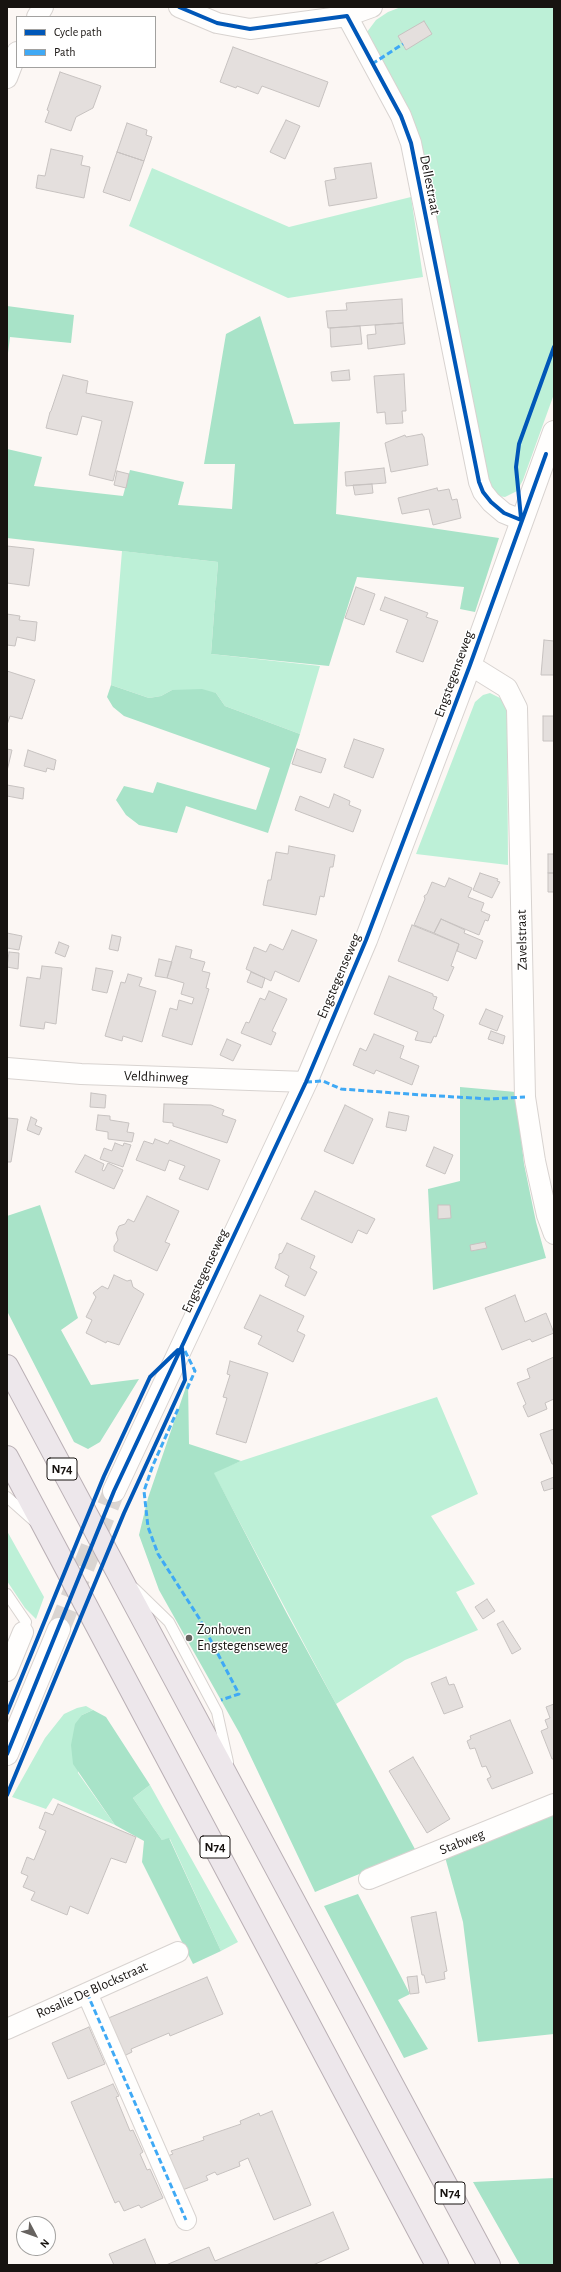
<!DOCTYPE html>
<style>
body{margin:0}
#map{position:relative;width:561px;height:2272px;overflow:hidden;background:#fcf7f4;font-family:"Alegreya Sans",sans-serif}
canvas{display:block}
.frame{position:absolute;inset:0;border:8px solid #171310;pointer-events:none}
.legend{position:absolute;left:16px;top:16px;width:140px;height:52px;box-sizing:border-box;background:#fff;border:1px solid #a2a19f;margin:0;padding:5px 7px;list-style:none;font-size:12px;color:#171310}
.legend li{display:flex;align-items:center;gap:8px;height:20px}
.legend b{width:20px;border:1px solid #a2a19f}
.north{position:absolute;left:16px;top:2216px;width:40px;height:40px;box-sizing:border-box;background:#fff;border:1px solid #a2a19f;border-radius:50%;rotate:131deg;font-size:11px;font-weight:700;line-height:16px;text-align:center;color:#171310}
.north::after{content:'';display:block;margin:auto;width:14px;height:18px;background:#676360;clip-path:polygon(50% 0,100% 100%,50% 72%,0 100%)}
</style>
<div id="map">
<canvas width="561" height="2272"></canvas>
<div class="frame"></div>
<ul class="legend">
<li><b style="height:5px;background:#0057b8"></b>Cycle path</li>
<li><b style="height:5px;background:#3fa9f5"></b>Path</li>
</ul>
<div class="north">N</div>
</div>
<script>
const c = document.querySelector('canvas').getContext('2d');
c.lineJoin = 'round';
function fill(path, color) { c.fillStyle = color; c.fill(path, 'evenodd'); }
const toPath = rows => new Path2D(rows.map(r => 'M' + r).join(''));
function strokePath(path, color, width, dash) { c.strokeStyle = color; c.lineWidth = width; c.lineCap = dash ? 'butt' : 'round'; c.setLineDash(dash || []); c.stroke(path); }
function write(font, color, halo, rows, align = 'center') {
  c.font = font + ' "Alegreya Sans",sans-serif'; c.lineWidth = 3; c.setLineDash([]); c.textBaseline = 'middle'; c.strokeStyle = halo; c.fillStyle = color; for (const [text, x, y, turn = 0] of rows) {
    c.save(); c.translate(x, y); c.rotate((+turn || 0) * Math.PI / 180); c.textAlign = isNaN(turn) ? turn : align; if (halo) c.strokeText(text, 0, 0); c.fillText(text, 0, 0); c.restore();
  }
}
const green = toPath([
 [401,7,554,7,554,394,523,480,517,491,505,497,498,496,491,491,446,277,367,32,376,20,388,12],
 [152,168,289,227,411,197,423,277,288,298,129,226],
 [122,551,218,562,211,654,320,666,300,734,225,706,216,693,172,690,161,696,149,698,111,685],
 [490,693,500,698,507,707,508,865,416,854,475,702,483,695],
 [437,1397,478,1494,431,1516,475,1584,456,1592,478,1630,405,1660,336,1704,213,1472,241,1461],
 [7,1531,44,1597,36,1619,25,1608,7,1581],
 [86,1706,93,1710,82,1715,78,1773,115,1825,53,1798,46,1809,12,1797,45,1738,64,1714,77,1708],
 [150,1785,238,1942,221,1951,170,1839,162,1840,133,1798]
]);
const forest = toPath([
 [7,306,74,315,71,343,10,337,7,361],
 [260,316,294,424,340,422,336,514,499,538,475,612,460,609,464,587,357,577,329,666,211,654,218,562,7,538,7,449,42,457,34,486,123,496,130,470,184,482,178,505,232,509,235,464,204,464,226,334],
 [111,685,149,698,161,696,172,690,202,689,216,693,225,706,300,734,268,833,186,806,177,833,139,825,126,815,116,800,124,786,153,793,157,782,256,810,270,768,124,716,113,707,107,697],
 [460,1087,516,1092,524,1164,536,1222,546,1258,433,1290,428,1189,460,1181],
 [40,1205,78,1318,61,1330,91,1385,139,1379,100,1442,88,1449,74,1442,7,1311,7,1216],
 [188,1381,189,1444,241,1461,214,1473,286,1612,416,1851,315,1892,240,1734,159,1590,139,1535,148,1498],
 [93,1710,106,1717,150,1785,133,1798,162,1840,169,1838,221,1951,193,1964,142,1862,144,1841,115,1825,73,1764,71,1745,75,1724,82,1715],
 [554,1814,554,2034,478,2042,463,1922,445,1857],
 [358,1894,410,1994,398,2000,428,2049,404,2058,324,1906],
 [554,2178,554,2265,520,2265,473,2182]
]);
const building = toPath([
 [424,21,432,34,406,50,398,36,424,21],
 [233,47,328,82,319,107,262,86,258,94,237,86,236,88,220,82,233,47],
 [60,72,101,86,93,108,76,117,71,131,45,122,49,111,47,110,60,72],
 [286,120,300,126,285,159,270,152,286,120],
 [127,123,147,130,146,135,152,137,144,161,117,152,127,123],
 [51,149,83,156,81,165,90,167,84,198,36,188,38,175,45,176,51,149],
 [117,152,144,161,130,201,103,192,117,152],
 [371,163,377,198,329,206,325,181,336,179,334,168,371,163],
 [402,299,403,323,328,328,326,311,347,310,346,303,402,299],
 [403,323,405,344,368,349,367,335,376,334,375,325,403,323],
 [360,326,362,344,331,347,330,328,360,326],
 [349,370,350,380,332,381,331,372,349,370],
 [404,374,406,411,402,411,403,423,386,424,385,412,377,413,374,376,404,374],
 [63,375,88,381,86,393,133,402,113,481,89,475,102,421,82,416,77,435,46,428,50,412,51,411,63,375],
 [422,434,424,437,428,465,391,472,385,443,405,435,406,437,422,434],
 [384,468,386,483,346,486,345,472,384,468],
 [117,471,129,474,126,488,114,485,117,471],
 [372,484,373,493,355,495,353,485,372,484],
 [437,488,438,491,449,489,452,500,457,499,461,518,433,525,429,509,402,514,398,498,437,488],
 [7,546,34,549,29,586,7,583,7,546],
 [356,587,375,594,364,625,345,618,356,587],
 [385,597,428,613,426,617,438,621,423,662,396,652,408,620,380,610,385,597],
 [7,614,20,616,19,620,37,622,35,641,17,637,15,646,7,645,7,614],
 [544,640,554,641,554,675,541,675,544,640],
 [7,671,35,680,22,719,10,716,7,725,7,671],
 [543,716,554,716,554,741,543,741,543,716],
 [354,739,384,749,373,778,344,767,354,739],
 [7,749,12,750,7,771,7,749],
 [297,749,326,759,321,773,292,764,297,749],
 [28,750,56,760,54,770,47,768,46,772,24,766,28,750],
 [7,785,24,788,23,799,7,796,7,785],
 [334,794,350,801,349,805,361,810,353,832,295,810,300,796,329,808,334,794],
 [289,846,335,855,333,867,330,867,324,897,320,896,316,915,263,905,268,880,271,880,276,852,288,854,289,846],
 [548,854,554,854,554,873,548,873,548,854],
 [480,873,498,879,497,881,500,882,492,898,473,890,480,873],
 [548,873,554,873,554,892,548,892,548,873],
 [449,878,472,888,468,897,484,903,481,911,490,915,488,921,485,920,479,935,441,919,434,933,414,925,425,899,424,896,427,894,432,882,445,887,449,878],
 [441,919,465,930,464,933,483,941,476,959,457,951,459,944,434,933,441,919],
 [412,925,459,944,451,966,454,967,448,981,398,961,412,925],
 [292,930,317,940,299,982,275,971,271,981,246,969,254,947,266,952,270,944,283,950,292,930],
 [7,933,22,936,19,950,7,948,7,933],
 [112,935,121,937,118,951,109,949,112,935],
 [59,942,69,946,65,957,55,953,59,942],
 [176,946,192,950,190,958,205,962,202,971,210,973,206,988,209,989,192,1045,162,1036,170,1008,177,1010,179,1000,192,1004,194,998,181,994,184,983,167,978,176,946],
 [9,952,19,953,18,969,7,967,9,952],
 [159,959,172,962,167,978,155,976,159,959],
 [42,966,62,968,56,1024,45,1022,44,1029,20,1026,27,977,40,979,42,966],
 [96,968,113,971,107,993,92,990,96,968],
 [251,972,265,978,262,988,247,982,251,972],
 [128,974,142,978,139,986,156,991,142,1042,123,1036,122,1041,105,1036,121,982,125,983,128,974],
 [389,976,433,994,433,996,437,997,433,1009,444,1015,436,1037,434,1036,431,1043,415,1040,418,1032,374,1014,389,976],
 [269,991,287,999,272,1031,276,1033,271,1045,241,1033,246,1022,249,1023,260,998,265,1000,269,991],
 [486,1009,503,1016,497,1031,479,1024,486,1009],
 [491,1031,505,1036,503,1044,488,1039,491,1031],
 [374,1034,404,1046,400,1058,419,1066,412,1085,376,1070,374,1074,353,1065,360,1048,366,1051,374,1034],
 [227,1039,241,1045,233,1061,220,1055,227,1039],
 [91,1093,106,1095,105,1108,90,1107,91,1093],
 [164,1104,211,1105,224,1110,222,1115,236,1120,227,1143,173,1126,173,1123,163,1122,164,1104],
 [345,1105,373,1119,353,1164,324,1151,345,1105],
 [389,1112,409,1116,406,1131,386,1127,389,1112],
 [98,1115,110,1116,110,1120,129,1123,127,1132,134,1133,132,1142,108,1139,108,1132,96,1130,98,1115],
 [31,1117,37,1120,35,1125,42,1128,39,1135,27,1130,31,1117],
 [7,1118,18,1119,11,1162,7,1162,7,1118],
 [155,1139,168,1144,170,1140,220,1160,208,1190,179,1179,185,1166,169,1160,165,1171,136,1160,144,1141,153,1144,155,1139],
 [115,1143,123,1146,124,1143,131,1145,123,1167,100,1159,104,1148,112,1151,115,1143],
 [434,1147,453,1155,445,1174,426,1166,434,1147],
 [85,1155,104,1164,102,1170,104,1171,108,1163,123,1170,114,1189,75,1172,85,1155],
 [315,1191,375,1219,367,1234,358,1230,352,1243,301,1219,315,1191],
 [147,1196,179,1211,165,1242,170,1244,157,1271,114,1251,114,1246,118,1240,116,1233,119,1226,125,1224,128,1219,134,1222,147,1196],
 [438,1205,450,1205,451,1218,438,1219,438,1205],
 [485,1242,487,1248,471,1251,470,1245,485,1242],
 [287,1243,315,1256,310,1268,317,1272,305,1296,285,1286,289,1276,275,1268,279,1258,279,1254,282,1253,287,1243],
 [114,1275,127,1281,131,1280,133,1287,144,1294,119,1345,107,1341,106,1343,86,1333,92,1320,86,1317,96,1297,93,1293,102,1286,108,1289,114,1275],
 [260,1295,304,1316,297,1331,305,1335,293,1362,258,1344,262,1336,244,1328,260,1295],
 [515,1295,525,1322,546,1313,554,1333,532,1342,530,1339,502,1350,485,1308,515,1295],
 [554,1357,554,1399,545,1403,547,1409,528,1417,523,1406,526,1404,517,1383,530,1378,527,1369,554,1357],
 [230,1361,268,1373,246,1443,216,1434,227,1398,223,1397,230,1375,227,1374,230,1361],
 [554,1429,554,1464,552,1464,540,1434,554,1429],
 [554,1477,554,1488,544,1491,541,1482,554,1477],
 [487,1599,495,1611,483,1619,475,1607,487,1599],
 [503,1621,521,1649,512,1654,497,1624,503,1621],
 [446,1677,449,1685,454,1684,463,1707,444,1714,431,1683,446,1677],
 [554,1704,554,1759,552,1759,541,1731,548,1728,545,1720,550,1718,546,1707,554,1704],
 [510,1720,533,1773,492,1789,487,1779,491,1777,486,1766,482,1767,475,1748,470,1749,467,1741,471,1739,470,1736,510,1720],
 [413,1757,450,1819,427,1833,389,1771,413,1757],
 [58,1804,136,1837,126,1863,111,1858,88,1914,70,1906,67,1915,31,1900,35,1892,23,1887,28,1876,21,1873,27,1857,34,1860,46,1831,39,1828,45,1812,53,1815,58,1804],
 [436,1912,447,1971,444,1972,445,1979,426,1983,424,1975,422,1975,411,1917,436,1912],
 [417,1976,419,1993,410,1994,407,1977,417,1976],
 [207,1977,223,2014,170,2036,169,2033,131,2049,132,2052,122,2057,106,2019,207,1977],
 [89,2027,105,2064,68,2079,52,2043,89,2027],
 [113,2084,119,2096,116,2097,130,2131,133,2130,143,2152,140,2154,147,2170,150,2169,163,2198,141,2208,139,2205,124,2211,119,2201,115,2203,71,2102,113,2084],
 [272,2111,311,2205,274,2220,248,2158,239,2162,240,2166,217,2175,215,2172,206,2176,208,2180,180,2191,165,2157,173,2154,171,2151,204,2140,203,2137,241,2124,240,2121,259,2113,260,2116,272,2111],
 [333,2212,349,2249,313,2265,166,2265,209,2247,215,2261,333,2212],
 [145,2239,156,2265,114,2265,109,2254,145,2239]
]);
const tertiaryTunnel = toPath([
 [59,1629,114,1491]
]);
const service = toPath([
 [7,1497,34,1521],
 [134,1588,169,1622,217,1712,228,1762],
 [7,1594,26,1622,23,1632]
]);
const minor = toPath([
 [179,7,217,23,250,29,347,16,372,7],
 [347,16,401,116,411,143,479,482,483,492,491,502,504,513,521,520],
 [37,17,43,7],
 [7,78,17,52],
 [470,665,507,688,517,708,525,1097,535,1161,547,1215,554,1234],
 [7,1068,81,1074,306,1082],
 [7,1671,23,1632],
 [369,1879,554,1804],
 [87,1993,186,2220],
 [7,2029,178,1952]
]);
const tertiary = toPath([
 [114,1491,306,1082,366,940,470,665,554,432],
 [7,1754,59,1629]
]);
const trunk = toPath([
 [7,1366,489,2265],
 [7,1457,437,2265]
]);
const quiet = toPath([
 [372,64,403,44],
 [306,1082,323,1081,341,1089,422,1095,490,1099,525,1097],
 [185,1351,195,1371,187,1389],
 [178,1409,153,1465,144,1491,148,1527,158,1554,199,1618,239,1694,221,1700],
 [87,1993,186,2220]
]);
const cycleway = toPath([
 [179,7,217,23,250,29,347,16,401,116,411,143,479,482,483,492,491,502,504,513,521,520],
 [521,518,516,467,519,444,554,347],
 [7,1713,104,1476,150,1377,178,1350],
 [7,1754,114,1491,306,1082,366,940,470,665,546,454],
 [7,1795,124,1513,185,1380,182,1348]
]);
const markers = [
 [189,1638,4,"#676360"]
];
const shields = [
 [62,1469,30],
 [215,1847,30],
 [450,2193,30]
];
const shieldNames = [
 ["N74",62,1469],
 ["N74",215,1847],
 ["N74",450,2193]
];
const streetNames = [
 ["Dellestraat",430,185,79],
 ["Engstegenseweg",454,674,-70],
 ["Zavelstraat",522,940,-91],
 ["Engstegenseweg",339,976,-67],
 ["Veldhinweg",156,1077,2],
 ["Engstegenseweg",205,1271,-65],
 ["Stabweg",462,1842,-22],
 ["Rosalie De Blockstraat",92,1990,-24]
];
const poiNames = [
 ["Zonhoven",197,1630],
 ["Engstegenseweg",197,1646]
];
fill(green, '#bdf0d7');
fill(forest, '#a8e3c8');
fill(building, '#e4dfdd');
strokePath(building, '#c7c2c0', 1);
strokePath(tertiaryTunnel, '#dad5d2', 22, [22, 11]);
strokePath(service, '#d8d3d0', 12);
strokePath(minor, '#d8d3d0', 22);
strokePath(tertiary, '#d8d3d0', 24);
strokePath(trunk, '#bab0b5', 24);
strokePath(service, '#fffefd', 10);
strokePath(minor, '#fffefd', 20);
strokePath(tertiary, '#fffefd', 22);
strokePath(trunk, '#ede7eb', 22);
strokePath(quiet, '#3fa9f5', 3, [6, 3]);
strokePath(cycleway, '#0057b8', 4);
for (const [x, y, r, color] of markers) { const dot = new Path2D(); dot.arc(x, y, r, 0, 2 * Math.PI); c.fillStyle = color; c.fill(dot); strokePath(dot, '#fff', 1.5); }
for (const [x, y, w] of shields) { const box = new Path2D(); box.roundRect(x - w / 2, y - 11, w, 22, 3); c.fillStyle = '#fff'; c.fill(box); strokePath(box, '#171310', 1); }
write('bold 13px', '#171310', null, shieldNames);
write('14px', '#171310', '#fff', streetNames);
write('14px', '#171310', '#fff', poiNames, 'left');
</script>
